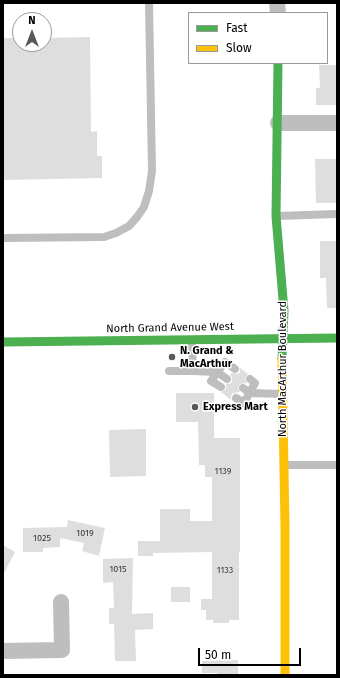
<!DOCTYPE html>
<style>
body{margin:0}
#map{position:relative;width:340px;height:678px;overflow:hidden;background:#fff;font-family:"Fira Sans",sans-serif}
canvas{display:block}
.frame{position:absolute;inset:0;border:4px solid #000;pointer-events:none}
.legend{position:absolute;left:188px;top:12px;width:140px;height:52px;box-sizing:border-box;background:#fff;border:1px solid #999;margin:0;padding:5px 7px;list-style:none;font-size:12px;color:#000}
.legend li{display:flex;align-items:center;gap:8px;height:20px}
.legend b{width:20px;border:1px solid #999}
.north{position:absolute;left:12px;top:12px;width:40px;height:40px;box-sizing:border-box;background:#fff;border:1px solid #999;border-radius:50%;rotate:0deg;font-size:11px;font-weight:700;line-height:16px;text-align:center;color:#000}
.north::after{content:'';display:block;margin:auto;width:14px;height:18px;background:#595959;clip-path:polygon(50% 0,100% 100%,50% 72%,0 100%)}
.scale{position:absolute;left:198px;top:648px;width:103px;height:18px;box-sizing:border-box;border:2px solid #000;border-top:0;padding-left:5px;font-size:12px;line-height:14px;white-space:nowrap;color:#000;-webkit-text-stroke:3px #fff;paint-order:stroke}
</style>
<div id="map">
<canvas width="340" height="678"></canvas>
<div class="frame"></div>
<ul class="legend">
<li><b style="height:5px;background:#4caf50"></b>Fast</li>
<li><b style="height:5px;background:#ffc107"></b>Slow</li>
</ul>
<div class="north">N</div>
<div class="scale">50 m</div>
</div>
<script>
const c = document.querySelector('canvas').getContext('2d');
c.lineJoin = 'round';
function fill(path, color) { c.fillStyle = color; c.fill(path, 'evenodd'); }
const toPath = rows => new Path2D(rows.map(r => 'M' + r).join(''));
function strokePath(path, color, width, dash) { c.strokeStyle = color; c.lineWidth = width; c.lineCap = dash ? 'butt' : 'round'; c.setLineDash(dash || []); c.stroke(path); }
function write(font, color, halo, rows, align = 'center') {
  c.font = font + ' "Fira Sans",sans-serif'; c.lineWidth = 3; c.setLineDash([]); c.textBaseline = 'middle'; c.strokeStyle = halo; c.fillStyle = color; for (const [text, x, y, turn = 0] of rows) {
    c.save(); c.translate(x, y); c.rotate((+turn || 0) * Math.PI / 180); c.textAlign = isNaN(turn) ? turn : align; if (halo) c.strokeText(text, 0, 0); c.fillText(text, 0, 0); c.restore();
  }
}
const building = toPath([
 [90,37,91,132,97,131,97,156,102,156,102,178,3,180,3,38,20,38,20,44,44,44,44,38],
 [319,65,337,65,337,105,316,105,316,88,320,88],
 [315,159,337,159,337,203,316,203],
 [320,241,337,241,337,308,327,308,326,278,320,278],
 [240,368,248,374,245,379,247,384,243,383,239,385,238,388,240,392,233,393,231,395,231,400,221,392,226,389,226,384,229,384,232,382,232,377,230,375,232,373,238,374,240,372],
 [176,393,214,393,214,438,240,438,240,552,239,552,239,620,229,620,229,623,213,623,213,620,206,620,206,610,201,610,201,599,212,599,212,552,153,553,153,556,138,556,138,541,160,541,160,509,190,509,190,521,212,521,212,477,205,477,205,465,199,465,198,422,176,422],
 [146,429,146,476,110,477,109,430],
 [68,520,105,528,99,556,82,551,84,543,60,538,60,547,43,548,43,552,23,552,23,528,67,527],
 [3,545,15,552,3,575],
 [133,558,132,614,153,613,153,629,135,630,136,661,115,661,114,624,109,624,109,608,114,608,113,582,103,583,103,559],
 [171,587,190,587,190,602,171,602],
 [238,660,238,675,217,675,217,673,202,673,202,661]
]);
const lane = toPath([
 [277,216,337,214],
 [3,238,104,237,116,233,129,226,137,217,144,207,149,191,152,171,149,3],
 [169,371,193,371,192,340],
 [193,371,217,372,227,379],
 [221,387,211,381,225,362,235,369],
 [243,388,250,393,282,394],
 [236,398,244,403,255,383,250,379],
 [284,465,337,465]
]);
const street = toPath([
 [277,3,278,13],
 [278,123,337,123],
 [3,651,62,650,61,602]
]);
const fast = toPath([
 [278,63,276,216,284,311,282,359],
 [3,342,337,338]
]);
const slow = toPath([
 [282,359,285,525,285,675]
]);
const markers = [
 [172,357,4,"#595959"],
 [195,407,4,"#595959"]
];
const numberNames = [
 ["1139",223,471],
 ["1019",85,533],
 ["1025",42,538],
 ["1015",118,569],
 ["1133",225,570]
];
const streetNames = [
 ["North Grand Avenue West",170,328,-1],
 ["North MacArthur Boulevard",283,369,-90]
];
const poiNames = [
 ["N. Grand &",180,351],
 ["MacArthur",180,364],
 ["Express Mart",203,407]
];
fill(building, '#dedede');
strokePath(lane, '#bebebe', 8);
strokePath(street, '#bebebe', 16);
strokePath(fast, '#4caf50', 9);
strokePath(slow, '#ffc107', 9);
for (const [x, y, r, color] of markers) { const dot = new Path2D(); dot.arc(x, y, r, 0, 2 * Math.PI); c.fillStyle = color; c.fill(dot); strokePath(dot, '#fff', 1.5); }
write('9px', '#383838', null, numberNames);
write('11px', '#000', '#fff', streetNames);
write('bold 11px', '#000', '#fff', poiNames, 'left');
</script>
